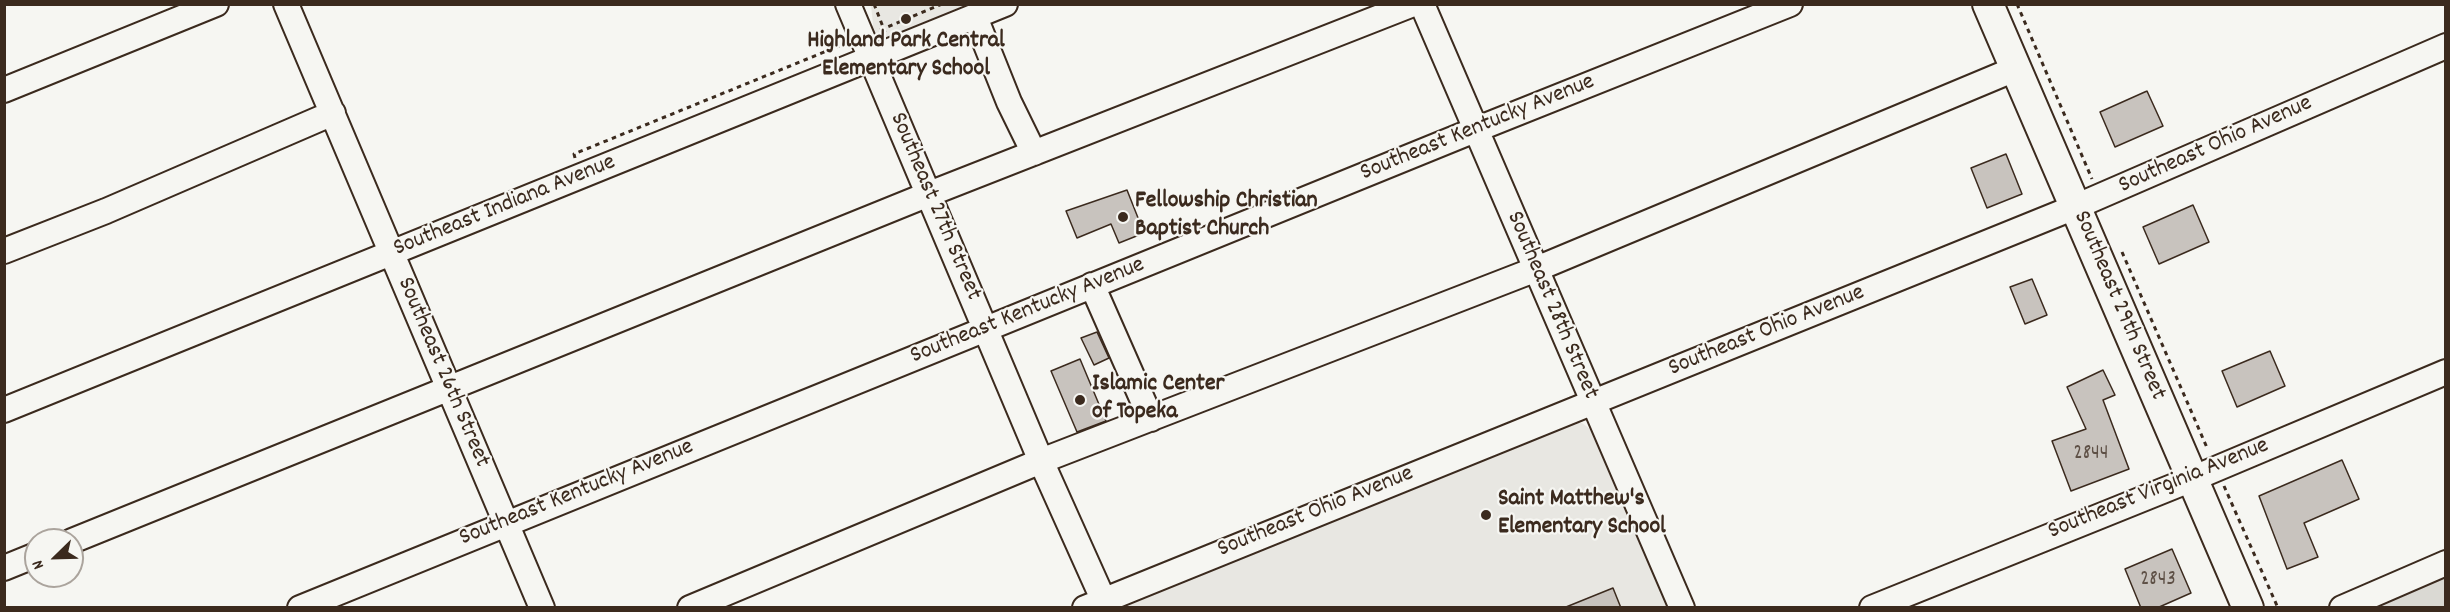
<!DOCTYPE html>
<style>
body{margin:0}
#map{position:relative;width:2450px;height:612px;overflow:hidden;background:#f6f6f2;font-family:Dekko,sans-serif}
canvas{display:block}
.frame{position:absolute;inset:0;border:6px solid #3b2a1e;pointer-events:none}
.north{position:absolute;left:24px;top:528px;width:60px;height:60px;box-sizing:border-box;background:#f6f6f2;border:2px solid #aba49d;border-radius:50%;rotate:247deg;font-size:16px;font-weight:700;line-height:24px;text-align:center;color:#3b2a1e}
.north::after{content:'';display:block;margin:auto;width:21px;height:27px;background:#3b2a1e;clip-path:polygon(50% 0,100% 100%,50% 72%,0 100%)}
</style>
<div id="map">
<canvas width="2450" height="612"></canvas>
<div class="frame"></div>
<div class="north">N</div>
</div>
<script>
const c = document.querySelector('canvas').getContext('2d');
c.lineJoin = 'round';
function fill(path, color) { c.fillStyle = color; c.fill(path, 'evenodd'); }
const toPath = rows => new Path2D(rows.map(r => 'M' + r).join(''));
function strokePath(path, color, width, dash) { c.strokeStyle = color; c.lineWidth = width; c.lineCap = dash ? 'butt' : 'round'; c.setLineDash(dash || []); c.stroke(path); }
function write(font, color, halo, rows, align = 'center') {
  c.font = font + ' Dekko,sans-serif'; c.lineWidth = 4.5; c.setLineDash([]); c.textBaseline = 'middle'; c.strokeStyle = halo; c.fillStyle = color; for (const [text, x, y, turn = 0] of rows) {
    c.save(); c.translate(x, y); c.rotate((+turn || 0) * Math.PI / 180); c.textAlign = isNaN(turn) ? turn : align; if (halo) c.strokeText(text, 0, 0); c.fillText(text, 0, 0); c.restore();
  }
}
const built = toPath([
 [871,5,974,5,884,41,875,38,869,30,873,25],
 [1573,423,1582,423,1590,429,1667,607,1124,608,1131,600]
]);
const green = toPath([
 [2445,573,2445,607,2364,607]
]);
const building = toPath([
 [2147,91,2163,126,2115,147,2100,112,2147,91],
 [2006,154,2022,194,1987,208,1971,168,2006,154],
 [1127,190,1144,233,1119,243,1111,224,1077,238,1066,211,1127,190],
 [2193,205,2209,242,2159,264,2143,227,2193,205],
 [2032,279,2047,315,2025,324,2010,287,2032,279],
 [1097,332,1109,358,1094,365,1081,338,1097,332],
 [2270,351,2285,386,2237,407,2222,371,2270,351],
 [1080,359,1106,421,1077,432,1051,371,1080,359],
 [2103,370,2115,395,2103,400,2129,469,2071,491,2052,441,2086,429,2067,387,2103,370],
 [2342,460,2359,499,2304,523,2318,557,2287,569,2259,496,2342,460],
 [2172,549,2191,593,2157,608,2141,608,2125,569,2172,549],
 [1613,588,1621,608,1566,608,1566,607,1613,588]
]);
const path = toPath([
 [874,4,885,32],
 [2017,4,2092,179],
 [880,30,942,4],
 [575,158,574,154,839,46],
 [2122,252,2208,450],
 [2224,486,2278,608]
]);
const minor = toPath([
 [286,4,542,608],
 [848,4,1041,461,1107,608],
 [1422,4,1682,608],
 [975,17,1009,102,1034,153],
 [4,90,216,4],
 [4,251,106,211,333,113],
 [1092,285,1151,419],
 [4,410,1005,4],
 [72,541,929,194,1413,4],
 [4,568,36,555],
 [300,608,1475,130,1790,4],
 [690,608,1041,461,1534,270,2015,69],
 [1085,608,2075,207,2446,46],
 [1872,608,2192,479,2446,372],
 [2342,608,2446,563]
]);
const major = toPath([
 [1988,4,2248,608]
]);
const markers = [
 [906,19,6,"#3b2a1e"],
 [1123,217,6,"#3b2a1e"],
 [1080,400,6,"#3b2a1e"],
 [1486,515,6,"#3b2a1e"]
];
const numberNames = [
 ["2844",2091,455],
 ["2843",2158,581]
];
const poiNames = [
 ["Highland Park Central",906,43,"center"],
 ["Elementary School",906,71,"center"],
 ["Fellowship Christian",1135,203],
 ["Baptist Church",1135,231],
 ["Islamic Center",1092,386],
 ["of Topeka",1092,414],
 ["Saint Matthew's",1498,501],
 ["Elementary School",1498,529]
];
const streetNames = [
 ["Southeast Kentucky Avenue",1478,129,-22],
 ["Southeast Ohio Avenue",2216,146,-24],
 ["Southeast Indiana Avenue",505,207,-22],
 ["Southeast 27th Street",934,207,67],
 ["Southeast 28th Street",1551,306,67],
 ["Southeast 29th Street",2118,306,67],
 ["Southeast Kentucky Avenue",1028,312,-22],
 ["Southeast Ohio Avenue",1767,332,-22],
 ["Southeast 26th Street",442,373,67],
 ["Southeast Virginia Avenue",2159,490,-22],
 ["Southeast Kentucky Avenue",577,494,-22],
 ["Southeast Ohio Avenue",1316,513,-22]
];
fill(built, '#e8e7e2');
fill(green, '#dad9d3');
fill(building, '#c8c3be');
strokePath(building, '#3b2a1e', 1.5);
strokePath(minor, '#3b2a1e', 28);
strokePath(major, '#3b2a1e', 34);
strokePath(path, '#3b2a1e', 3, [4.5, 4.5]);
strokePath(minor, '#f6f6f2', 24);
strokePath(major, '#f6f6f2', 30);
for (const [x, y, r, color] of markers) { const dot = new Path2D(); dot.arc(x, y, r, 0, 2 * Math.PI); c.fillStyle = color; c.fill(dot); strokePath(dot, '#f6f6f2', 2); }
write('21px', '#5e5046', null, numberNames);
write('bold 24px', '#3b2a1e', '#f6f6f2', poiNames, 'left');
write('24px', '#3b2a1e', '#f6f6f2', streetNames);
</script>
